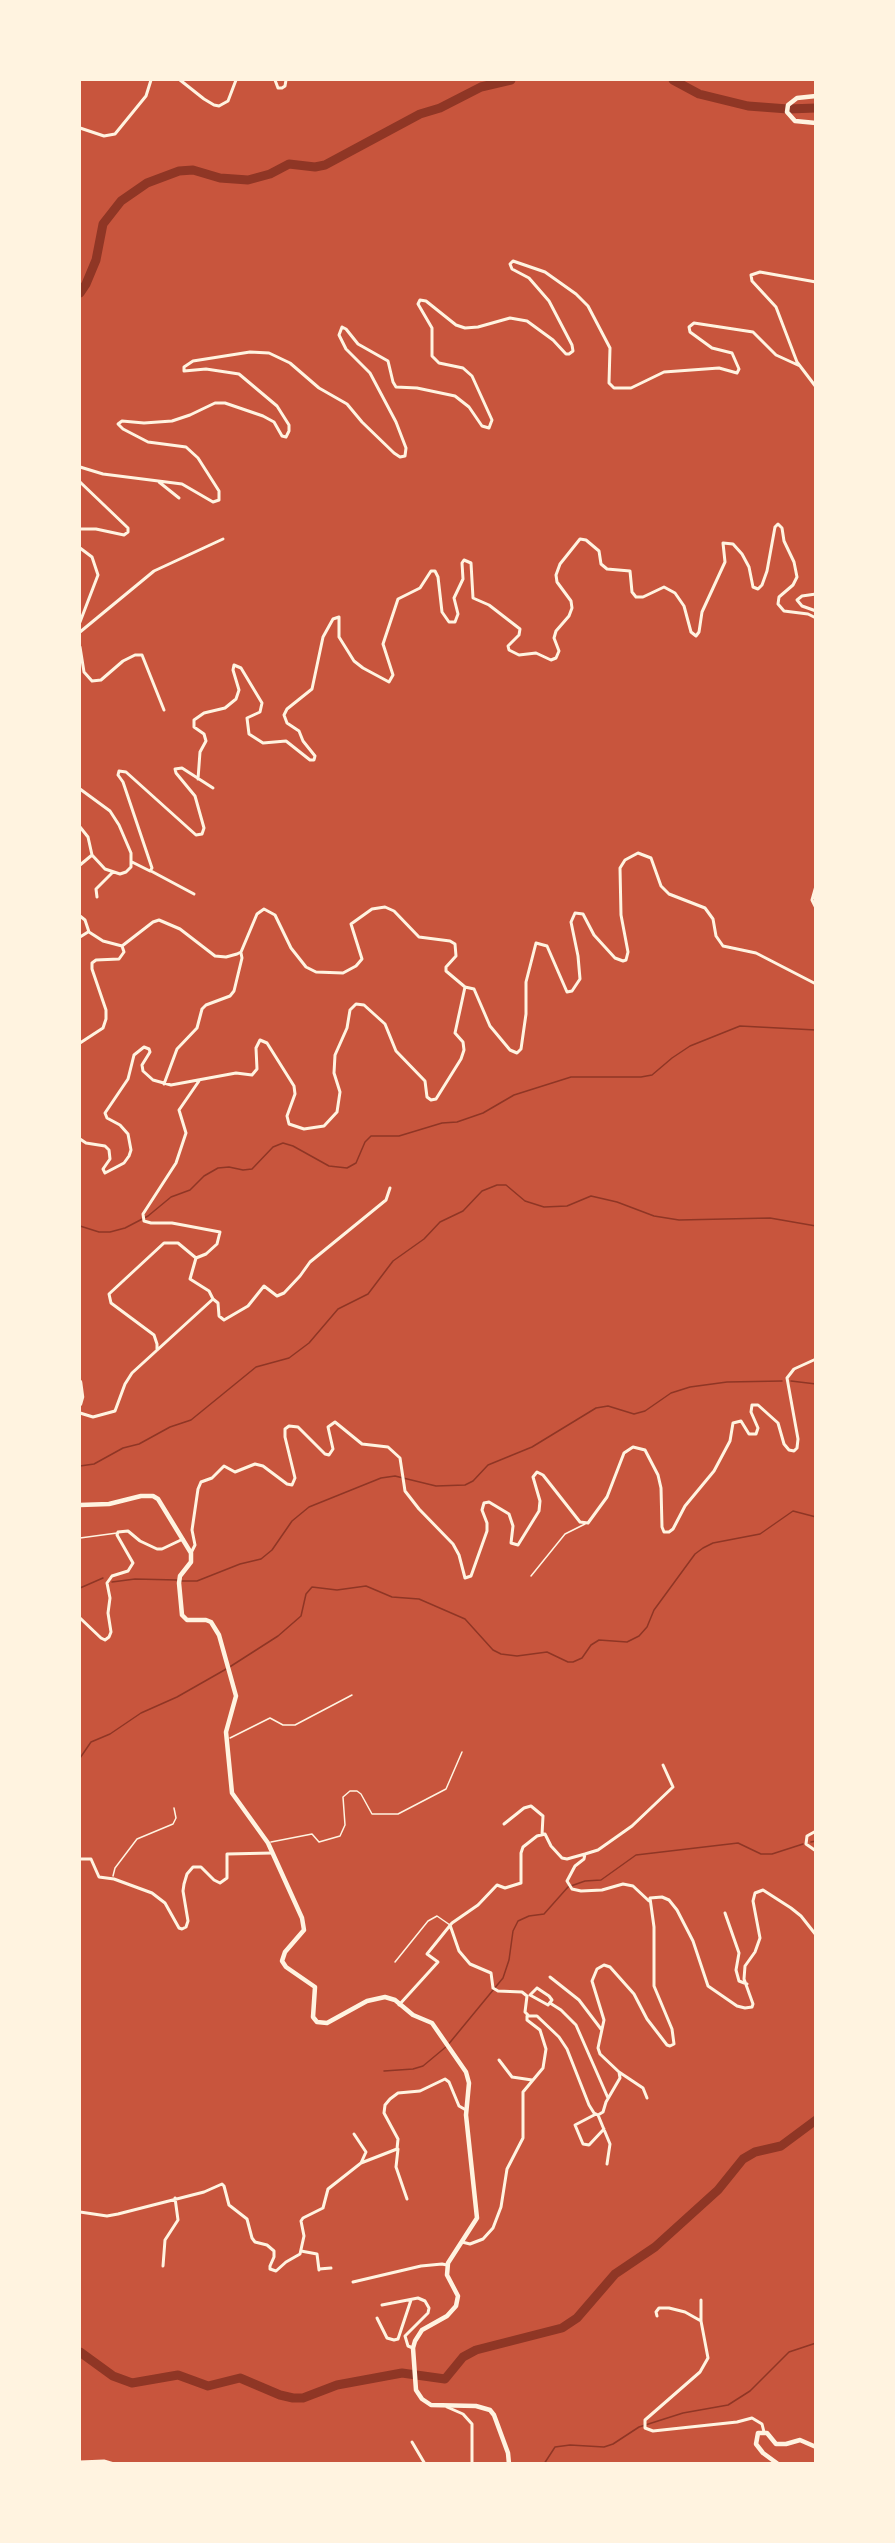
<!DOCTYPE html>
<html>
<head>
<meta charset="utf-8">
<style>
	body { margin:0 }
	#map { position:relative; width:895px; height:2543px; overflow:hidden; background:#c8553d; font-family:"Varela Round",sans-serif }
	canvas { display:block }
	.frame { position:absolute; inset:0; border:81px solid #fff3e0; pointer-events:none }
</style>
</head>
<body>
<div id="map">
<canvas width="895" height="2543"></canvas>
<div class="frame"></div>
</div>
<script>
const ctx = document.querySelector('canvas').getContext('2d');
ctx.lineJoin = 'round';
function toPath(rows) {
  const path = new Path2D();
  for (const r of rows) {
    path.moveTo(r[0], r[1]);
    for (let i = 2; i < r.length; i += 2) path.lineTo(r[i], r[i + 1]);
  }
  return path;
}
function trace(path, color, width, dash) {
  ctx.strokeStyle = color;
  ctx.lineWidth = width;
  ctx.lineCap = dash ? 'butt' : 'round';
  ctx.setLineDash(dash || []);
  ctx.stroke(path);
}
const stream = toPath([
	[80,1226,99,1232,110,1232,125,1228,148,1216,171,1197,190,1190,204,1176,218,1168,229,1167,243,1170,252,1169,273,1147,283,1143,293,1146,329,1166,347,1168,356,1163,365,1142,371,1136,399,1136,442,1123,457,1122,483,1113,514,1095,571,1077,641,1077,652,1075,672,1058,690,1046,740,1026,816,1030],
	[791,1381,816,1384],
	[80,1466,94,1464,123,1448,139,1444,170,1427,191,1420,256,1367,289,1358,309,1343,338,1309,368,1294,393,1261,424,1239,440,1222,463,1211,482,1191,497,1185,506,1185,525,1201,544,1207,567,1206,591,1196,617,1202,654,1216,679,1220,770,1218,816,1226],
	[181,1581,197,1581,240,1564,261,1559,272,1550,292,1521,309,1507,381,1478,395,1476,436,1486,465,1485,473,1481,488,1465,532,1447,596,1408,608,1406,634,1414,645,1411,671,1393,690,1387,727,1382,782,1381],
	[112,1582,135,1579,177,1580],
	[80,1588,103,1578],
	[80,1758,91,1742,110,1734,141,1713,177,1697,228,1668,278,1636,301,1616,306,1594,312,1587,337,1590,366,1586,392,1597,419,1599,465,1619,493,1650,501,1654,517,1656,547,1652,568,1662,573,1662,582,1658,591,1645,599,1640,627,1642,639,1636,647,1627,654,1610,695,1554,703,1548,713,1543,760,1534,793,1511,816,1517],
	[811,1842,816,1841],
	[384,2071,413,2069,423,2066,447,2046,503,1978,509,1960,513,1931,518,1921,529,1916,544,1914,568,1887,585,1881,601,1880,636,1855,738,1843,761,1854,772,1854,803,1844],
	[544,2464,555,2447,570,2445,604,2447,613,2444,639,2427,683,2413,728,2405,750,2391,789,2352,816,2343]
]);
const river = toPath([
	[673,80,699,94,748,106,788,109,816,108],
	[80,293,86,284,96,260,103,224,121,201,147,183,179,171,193,170,220,178,248,180,270,174,289,164,315,167,325,165,420,114,440,108,481,87,511,80],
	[80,2352,113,2376,132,2383,178,2375,208,2386,240,2378,280,2395,293,2398,303,2398,337,2385,402,2373,445,2379,463,2357,476,2350,562,2328,577,2318,615,2274,655,2247,718,2190,743,2159,755,2152,781,2146,816,2120]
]);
const path = toPath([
	[230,1738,270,1718,283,1725,295,1725,352,1695],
	[113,1876,115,1868,137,1839,173,1824,176,1818,174,1808]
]);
const service = toPath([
	[80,1538,117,1533],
	[531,1576,565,1534,585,1524],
	[271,1842,312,1834,319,1842,340,1836,345,1825,343,1797,350,1791,357,1791,361,1794,372,1814,398,1814,446,1789,462,1752],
	[395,1962,428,1921,437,1916,450,1925]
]);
const minor = toPath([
	[180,80,204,99,214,105,219,106,228,101,236,80],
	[275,80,278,88,282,88,285,86,286,80],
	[80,128,104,136,115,134,146,96,151,80],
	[816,282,760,272,751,275,752,281,776,307,797,362,816,387],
	[80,467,103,474,182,484,213,502,219,500,219,491,198,458,186,447,148,442,123,429,118,424,122,421,144,423,172,421,190,415,215,403,225,403,263,416,274,422,282,436,286,437,289,431,289,425,277,406,239,374,206,369,184,371,184,367,193,361,250,352,269,353,290,363,319,388,347,404,362,422,394,453,400,457,405,456,406,448,396,422,370,373,346,349,339,335,342,327,346,329,358,344,388,361,393,382,396,387,417,388,455,396,469,407,482,426,489,428,492,420,472,376,463,368,439,363,432,356,432,328,418,304,420,300,426,301,456,325,465,328,478,327,510,318,527,321,553,340,566,354,569,354,573,351,572,345,549,301,529,278,512,269,510,264,513,261,545,272,576,294,588,306,610,348,609,383,614,388,631,388,664,372,719,368,737,373,739,369,732,353,712,348,690,332,689,327,694,323,753,332,776,355,800,366],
	[80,482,128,528,128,532,124,535,96,529,80,529],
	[159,482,179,498],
	[80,548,92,557,98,575,80,622],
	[816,594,802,596,797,600,802,606,816,611],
	[80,632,154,571,223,539],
	[80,647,84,672,92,681,101,680,123,661,135,655,142,655,164,710],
	[198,779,200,752,206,741,204,734,194,727,194,720,204,713,225,708,236,699,239,690,233,670,234,665,241,668,262,703,260,712,247,718,249,734,263,743,286,741,310,760,314,760,315,756,303,741,299,731,287,723,284,715,287,709,312,689,323,637,333,619,339,617,339,637,354,661,363,668,389,682,393,675,383,644,398,599,420,588,431,571,435,571,438,577,442,612,449,622,455,622,458,614,454,598,463,579,462,563,464,560,471,563,473,598,489,605,520,629,519,635,508,646,509,650,519,655,536,653,551,660,556,658,559,651,554,638,556,631,569,616,572,608,571,601,557,582,556,575,560,564,580,539,586,540,599,551,601,564,607,569,630,571,632,592,636,597,643,597,664,587,675,593,684,606,691,632,696,636,699,632,702,612,725,562,723,543,733,544,742,554,749,567,753,587,758,589,762,585,767,571,775,527,778,524,782,528,784,541,794,562,797,577,793,585,779,597,778,604,784,611,808,614,816,618],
	[80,789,110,811,119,825,131,853,131,867,126,872,120,874,105,869,92,855,88,837,80,827],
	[132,862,150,871,152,868,123,782,118,775,119,771,126,772,196,835,202,834,204,828,195,796,176,773,175,769,182,768,213,788],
	[80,865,92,855],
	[151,871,194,894],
	[816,886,812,900,816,908],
	[97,897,96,889,113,872],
	[80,916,85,920,89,932],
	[80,937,88,932],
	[122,946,153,922,159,920,180,929,215,956,226,957,237,954,241,952,257,914,264,909,275,915,291,948,306,967,316,972,343,973,356,966,362,959,351,924,372,909,385,907,394,911,419,937,450,941,455,944,456,956,446,967,446,971,465,987],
	[80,1043,103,1028,106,1019,106,1010,92,969,92,963,96,960,119,959,124,952,122,946,103,941,89,932],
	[164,1084,177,1049,197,1028,202,1009,206,1005,230,996,234,991,242,958,241,953],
	[80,1139,86,1143,105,1146,109,1150,110,1159,103,1169,105,1173,124,1163,129,1156,131,1150,128,1134,120,1125,107,1118,105,1113,128,1079,134,1055,144,1047,149,1049,150,1052,142,1065,143,1071,153,1080,171,1085,236,1073,252,1075,257,1069,256,1048,260,1040,267,1043,294,1086,295,1094,287,1116,289,1124,304,1129,324,1126,337,1112,340,1092,334,1073,335,1055,347,1028,350,1010,356,1004,364,1005,385,1024,396,1051,425,1081,427,1097,431,1100,436,1099,461,1059,464,1050,463,1042,455,1033,465,987,474,989,490,1026,510,1050,517,1053,521,1049,526,1014,526,982,536,943,547,946,567,992,572,991,580,979,578,956,571,922,575,913,583,914,594,935,615,958,623,961,626,960,628,952,621,915,620,868,625,860,638,853,651,858,661,886,669,894,705,908,713,919,716,936,723,946,756,953,816,984],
	[196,1258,206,1254,217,1244,220,1232,172,1223,151,1223,144,1221,143,1214,176,1163,186,1133,179,1110,199,1081],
	[213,1299,218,1303,219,1316,224,1320,248,1306,264,1286,277,1296,284,1293,300,1276,310,1262,386,1200,390,1188],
	[157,1350,157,1344,154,1335,111,1303,109,1294,164,1243,178,1243,196,1258],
	[80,1413,93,1417,115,1411,125,1384,132,1373,213,1299,209,1291,190,1279,196,1258],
	[191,1553,195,1545,192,1530,198,1489,201,1482,212,1478,224,1466,235,1472,255,1464,263,1466,287,1484,292,1485,295,1478,285,1437,285,1429,289,1426,298,1427,325,1454,329,1455,333,1449,328,1427,335,1422,362,1444,388,1447,400,1458,405,1491,419,1509,453,1544,459,1555,465,1578,471,1576,487,1531,487,1523,482,1510,484,1503,489,1502,509,1514,513,1526,511,1543,518,1545,539,1511,540,1501,533,1477,537,1472,543,1475,580,1522,588,1523,607,1497,624,1453,633,1447,645,1450,658,1475,661,1488,662,1527,664,1532,669,1532,673,1529,685,1506,714,1471,730,1441,733,1423,741,1421,749,1434,756,1434,758,1428,751,1412,752,1405,758,1405,778,1423,784,1444,789,1450,794,1451,797,1448,798,1439,787,1378,794,1369,816,1359],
	[80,1618,101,1638,105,1640,109,1637,111,1632,108,1613,110,1598,107,1583,112,1576,128,1571,133,1563,117,1535,118,1532,128,1531,140,1541,157,1549,162,1549,183,1539],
	[504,1824,524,1808,531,1806,543,1816,542,1835],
	[816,1831,807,1836,806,1844,816,1851],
	[80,1859,91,1859,99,1877,114,1879,152,1893,165,1903,179,1928,182,1929,186,1927,188,1921,183,1891,184,1884,187,1874,193,1867,201,1867,214,1880,220,1883,227,1878,227,1854,272,1853],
	[649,1901,633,1886,623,1884,602,1890,581,1891,572,1889,567,1881,575,1866,584,1859,585,1854,598,1850,632,1826,673,1787,663,1765],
	[725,1913,739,1953,736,1970,739,1981,747,1984],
	[450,1925,459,1951,470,1964,491,1973,493,1988,498,1991,522,1992,527,1996,525,2012,528,2015],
	[550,1977,579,2000,601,2029],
	[537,1988,549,1996,552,2000,548,2005,530,1995,537,1988],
	[550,2003,561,2010,576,2025,608,2098],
	[399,2005,438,1962,427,1954,452,1923,478,1905,497,1885,505,1888,521,1883,521,1853,523,1847,537,1836,545,1834,551,1846,562,1858,567,1859,585,1854],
	[499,2060,512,2077,532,2080],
	[619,2072,643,2088,647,2098],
	[596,2114,575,2125,583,2144,589,2145,604,2129],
	[598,2115,610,2144,607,2164],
	[354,2134,366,2152,361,2163],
	[398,2149,396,2167,407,2199],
	[80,2212,107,2216,118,2214,204,2192,222,2184,224,2186,229,2205,247,2219,252,2238,255,2242,267,2245,274,2251,274,2257,270,2266,270,2269,276,2271,286,2262,300,2254,304,2236,301,2221,303,2218,323,2208,328,2189,361,2163,397,2149,398,2139,384,2113,385,2105,390,2099,398,2093,420,2091,445,2079,449,2082,459,2106,466,2110],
	[462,2242,470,2244,483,2239,493,2228,501,2207,507,2169,523,2138,523,2092,543,2068,546,2049,540,2030,527,2020,527,2016,537,2016,559,2037,567,2049,589,2105,594,2113,598,2115,603,2112,606,2102,620,2078,619,2072,600,2054,598,2048,604,2020,592,1981,597,1969,604,1965,610,1967,634,1994,647,2019,667,2045,670,2046,674,2044,672,2029,654,1986,654,1927,650,1898,662,1897,669,1900,677,1910,693,1941,708,1986,737,2006,745,2008,752,2007,753,2004,744,1979,745,1966,755,1952,760,1938,753,1901,755,1893,763,1890,791,1908,801,1916,816,1935],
	[301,2251,317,2254,319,2270],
	[163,2266,165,2240,178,2220,175,2198],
	[319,2269,331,2268],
	[353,2282,421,2266,442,2264,447,2265],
	[382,2305,418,2298,425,2301,429,2308,428,2313,405,2336,408,2346,413,2348],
	[657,2316,656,2312,659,2308,669,2308,685,2312,701,2321,708,2358,700,2372,645,2420,645,2428,653,2431,737,2422,752,2418,762,2424,764,2432],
	[377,2318,387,2338,394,2340,398,2339,411,2300],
	[701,2321,701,2300],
	[447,2407,463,2414,472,2424,472,2464],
	[412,2442,425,2464],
	[80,2462,104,2461,114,2464]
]);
const secondary = toPath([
	[816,96,797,98,788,105,787,112,795,121,816,123],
	[80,1382,82,1397,80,1404],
	[80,1505,109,1504,141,1496,153,1496,158,1499,191,1553,191,1562,180,1576,179,1583,182,1615,187,1620,206,1620,211,1622,219,1635,236,1696,226,1732,232,1793,268,1843,302,1918,304,1930,285,1952,282,1961,286,1967,315,1987,313,2017,317,2022,327,2023,367,2001,385,1997,395,2000,413,2015,432,2023,466,2072,469,2083,466,2115,477,2218,448,2263,447,2275,458,2296,456,2306,447,2316,422,2330,415,2341,413,2348,416,2390,422,2399,431,2405,476,2406,490,2410,494,2415,508,2453,509,2464],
	[778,2464,763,2453,756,2444,758,2433,767,2433,776,2444,786,2444,800,2440,816,2447]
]);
trace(stream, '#8f3625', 1.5);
trace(river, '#8f3625', 9);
trace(path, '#fff3e0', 1.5);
trace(service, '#fff3e0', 1.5);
trace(minor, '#fff3e0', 3);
trace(secondary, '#fff3e0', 4.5);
</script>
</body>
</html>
